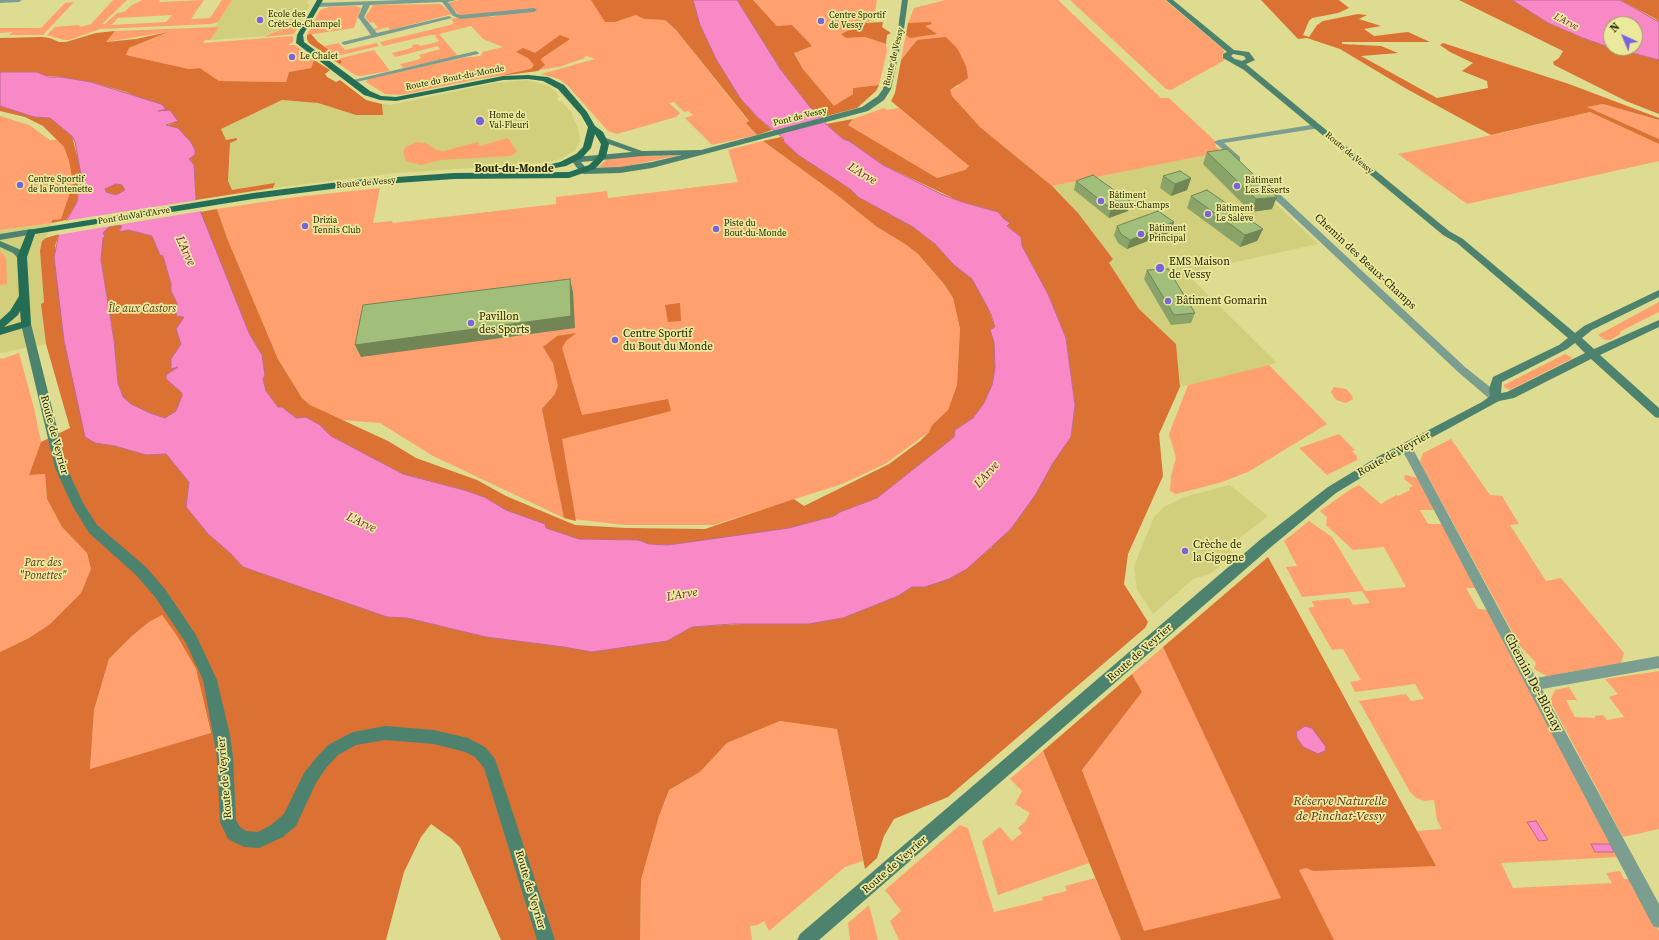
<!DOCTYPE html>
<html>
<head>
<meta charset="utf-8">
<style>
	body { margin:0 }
	#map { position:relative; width:1659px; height:940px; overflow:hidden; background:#dddc90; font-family:"Source Serif 4",serif }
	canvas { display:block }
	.north { position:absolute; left:1603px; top:16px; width:40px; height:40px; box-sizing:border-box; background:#eae99c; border:1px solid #9c9b60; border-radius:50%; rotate:316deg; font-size:11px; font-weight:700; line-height:16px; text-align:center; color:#272606 }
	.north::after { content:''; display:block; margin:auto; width:14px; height:18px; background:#7963de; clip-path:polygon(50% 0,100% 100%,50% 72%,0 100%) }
</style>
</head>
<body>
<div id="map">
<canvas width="1659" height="940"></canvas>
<div class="north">N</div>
</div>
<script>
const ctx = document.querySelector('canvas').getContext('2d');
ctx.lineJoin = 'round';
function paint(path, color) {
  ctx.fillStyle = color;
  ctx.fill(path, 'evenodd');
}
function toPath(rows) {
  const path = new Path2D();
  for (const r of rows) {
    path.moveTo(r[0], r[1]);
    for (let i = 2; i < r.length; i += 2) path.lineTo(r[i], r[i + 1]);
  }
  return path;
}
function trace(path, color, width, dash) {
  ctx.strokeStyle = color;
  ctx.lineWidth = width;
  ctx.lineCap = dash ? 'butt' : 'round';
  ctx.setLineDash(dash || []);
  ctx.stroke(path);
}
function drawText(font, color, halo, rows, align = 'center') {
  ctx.font = font + ' "Source Serif 4",serif';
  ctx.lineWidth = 3.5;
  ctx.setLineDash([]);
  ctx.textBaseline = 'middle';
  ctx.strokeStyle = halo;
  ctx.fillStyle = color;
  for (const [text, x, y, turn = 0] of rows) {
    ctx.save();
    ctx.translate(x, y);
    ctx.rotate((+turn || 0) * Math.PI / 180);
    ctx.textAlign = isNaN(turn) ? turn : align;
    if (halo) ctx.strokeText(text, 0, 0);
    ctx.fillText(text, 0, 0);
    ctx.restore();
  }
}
const built = toPath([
	[232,0,309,0,307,3,310,5,294,34,210,40,219,27,215,27],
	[527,80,549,86,557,93,559,97,557,98,558,101,561,101,571,112,578,128,580,141,575,150,561,159,543,163,396,173,273,188,275,183,232,191,228,182,230,143,237,139,226,141,221,129,282,100,318,103,333,108,383,115,382,104,390,105,495,83],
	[1221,152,1318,244,1186,273,1277,363,1180,387,1176,344,1139,309,1109,263,1113,259,1078,213,1052,186],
	[52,223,46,238,42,241,40,251,44,302,41,304,46,344,0,353,0,230],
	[1230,485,1268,516,1228,547,1234,555,1210,574,1193,579,1153,614,1137,589,1134,566,1154,517,1164,507,1184,497]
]);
const green = toPath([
	[113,0,127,0,102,24,105,24,117,13,124,12,132,5,142,0,160,0,159,2,204,0,191,19,210,18,222,0,232,0,218,22,211,24,100,29,69,40,64,40,47,35,55,27,78,25,81,27,91,24],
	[172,15,166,22,111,25,118,18],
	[460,0,591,0,615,22,636,15,644,19,665,20,676,30,749,122,747,124,757,135,712,145,685,118,693,115,688,111,684,112,674,102,669,103,680,113,676,117,617,134,608,131,568,86,559,79,541,74,595,59,587,56,584,57,585,58,559,67,478,79,400,95,385,94,366,82,369,78,467,57,473,57,480,56,483,53,482,52,503,47,483,39,471,26,439,34,458,56,403,68,400,64,417,60,421,58,419,55,440,49,438,46,395,57,392,53,408,49,413,47,412,45,418,44,420,46,434,43,439,41,435,36,437,35,431,35,383,46,380,42,450,25,454,23,451,19,456,18,488,16,492,17,498,15,459,15,449,4,450,2],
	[753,0,877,0,874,19,842,34,846,38,865,37,886,44,887,51,879,85,853,88,853,94,834,107,803,69,794,52,812,46,777,26],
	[945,0,1058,0,1161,98,1169,98,1216,142,1215,145,1221,152,1052,186,981,128,952,96,950,90,959,86,917,40,901,60,908,23,914,8],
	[1070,0,1165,0,1223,49,1224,51,1222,56,1225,60,1171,90,1166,89],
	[74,2,43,35,9,35,12,32,0,33,0,28,41,28,65,3],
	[441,4,452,14,390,30,388,27,374,31,373,29,378,28,373,22,370,23,365,17,373,5],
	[356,6,361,8,354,28,307,35,320,10,329,7],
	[298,26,294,34,264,37,287,27],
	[219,27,210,40,205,40,203,43,293,36,293,42,288,45,295,45,314,60,311,68,289,72,286,82,219,81,200,68,189,69,126,55,129,48,167,32,105,42,115,31],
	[339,43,345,50,377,43,379,46,337,56,324,46],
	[374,50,390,71,360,76,355,75,333,60],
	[1603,104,1659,120,1659,139,1586,107],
	[884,108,887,110,899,108,969,166,965,170,937,178,848,125,853,119],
	[1590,112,1659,144,1659,161,1467,204,1398,154,1497,134],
	[0,116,29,125,50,140,57,140,64,147,69,161,73,183,61,219,53,220,52,223,0,230],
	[508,138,517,152,510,156,440,160,421,165,406,161,403,151,406,147,417,142,425,143,437,150,443,151,478,142,480,146],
	[763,141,837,195,877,227,905,244,918,254,944,284,953,298,960,329,957,385,948,410,932,425,929,432,885,464,842,484,714,525,624,525,564,518,433,456,380,423,341,420,310,405,302,398,278,359,227,238,217,209,296,197,380,188,373,223,392,221,393,223,556,204,556,197,581,194,607,191,608,198,738,182,728,150],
	[632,155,650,156,681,155,617,168,598,167,608,158],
	[0,251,6,258,7,284,0,285],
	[1659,302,1659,312,1621,331,1619,335,1610,340,1605,340,1598,335],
	[19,353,34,408,41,442,29,475,45,474,47,499,62,527,87,553,91,569,81,593,50,624,29,638,0,652,0,358,2,359],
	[1565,354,1573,358,1510,390,1504,387,1504,385],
	[1269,365,1327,424,1248,472,1219,483,1176,494,1170,491,1171,476,1176,458,1169,434,1188,385],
	[1334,387,1346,389,1351,394,1353,399,1346,403,1336,400,1331,392],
	[1339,434,1355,450,1352,451,1357,456,1357,460,1327,475,1299,448],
	[1451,439,1490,495,1502,496,1519,524,1510,525,1546,581,1561,578,1624,653,1621,663,1547,676,1534,669,1536,663,1521,647,1515,637,1420,462,1423,453],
	[1405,475,1418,478,1435,510,1420,510,1428,524,1443,524,1477,588,1466,588,1478,609,1488,610,1620,857,1501,863,1513,888,1612,883,1606,873,1620,871,1624,879,1630,879,1659,931,1659,940,1334,940,1298,870,1306,867,1268,557,1417,831,1442,829,1437,820,1434,800,1425,801,1416,798,1410,792,1359,701,1406,694,1411,701,1424,699,1415,684,1355,692,1350,682,1361,680,1343,649,1332,650,1308,608,1314,607,1312,601,1349,598,1353,605,1370,603,1362,591,1302,597,1286,567,1297,566,1284,541,1309,521,1332,537,1365,591,1406,587,1384,547,1353,550,1326,525,1327,517,1320,511,1351,489,1359,485,1381,504,1396,495,1398,496,1410,490,1409,488,1413,486,1404,479],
	[162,615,177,636,196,669,211,734,90,769,94,710,109,659,132,636,149,622],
	[1163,647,1282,898,1144,932,1082,770,1142,692,1132,674],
	[1659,671,1659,829,1623,837,1550,701,1555,690,1569,687,1577,700,1566,700,1575,717,1595,718,1595,716,1603,715,1607,720,1624,717,1609,697,1618,694,1605,679],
	[780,721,837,729,863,861,845,867,769,931,764,921,758,925,750,926,752,940,640,940,641,880,659,816,669,790,700,772,727,743],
	[1043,751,1089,863,998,895,982,841,1000,827,1012,841,1022,833,1018,828,1025,822,1030,813,1015,804,1022,791,1010,779],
	[960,825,968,828,994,912,1043,900,1042,897,1067,891,1065,886,1095,878,1121,940,899,940,890,921,901,911,885,890],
	[869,905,878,940,850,940,848,923]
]);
const forest = toPath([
	[591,0,693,0,700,25,716,59,740,98,757,117,772,130,757,135,746,123,749,121,676,30,665,20,644,19,636,15,615,22,605,22],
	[737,0,753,0,777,26,792,25,812,46,794,53,803,69,834,106,853,94,853,88,879,85,876,91,857,108,823,117,810,107,781,70],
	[1261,0,1339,0,1349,8,1338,13,1312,18,1309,21,1303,35,1309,37,1317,25,1323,21,1358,14,1367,15,1359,19,1381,26,1364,29,1374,36,1408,32,1430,42,1342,42,1342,44,1381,46,1398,53,1361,56,1437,98,1488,88,1487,81,1462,71,1473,63,1450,52,1440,45,1443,43,1569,84,1659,118,1659,120,1603,104,1587,107,1659,139,1659,144,1590,112,1491,135,1405,88,1340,49,1307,38,1298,39],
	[1459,0,1512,0,1548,23,1583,38,1611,48,1659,60,1659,114,1626,101,1554,65,1553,62,1559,58,1563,51],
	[1620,0,1659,0,1659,22,1656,19],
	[883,22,882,27,891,33,887,35,886,44,865,37,846,38,841,34,865,23],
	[930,22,932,24,925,26,937,34,910,38,906,35,908,23],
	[115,31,106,42,136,39,168,32,129,48,126,55,189,69,200,68,219,81,286,82,289,72,311,68,314,60,330,70,325,74,327,77,336,82,340,80,366,100,382,104,383,115,356,115,318,103,282,100,221,129,226,140,237,138,237,140,230,143,228,181,232,190,275,183,273,188,196,200,194,165,166,126,178,121,164,112,163,110,165,109,126,92,91,82,61,77,0,72,0,38,42,37,50,38,59,42,66,42,96,33],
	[311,34,318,42,336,55,342,62,340,64,309,43,307,39,307,35],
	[560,35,570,39,542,58,541,60,545,65,538,71,499,76,531,69,534,65,528,58,516,52,523,48,535,53],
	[946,37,957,48,966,66,968,78,950,90,952,96,980,127,1052,186,1078,213,1113,259,1109,263,1139,309,1176,344,1180,387,1159,434,1163,476,1128,554,1124,584,1148,622,1145,628,948,797,894,819,884,836,877,858,865,869,837,729,780,721,727,743,700,772,669,790,659,816,641,880,640,940,501,940,460,847,452,839,431,824,421,837,404,872,386,940,0,940,0,652,29,638,50,624,81,593,91,569,87,553,62,527,47,499,45,474,29,475,41,442,70,428,46,344,41,304,44,302,40,251,42,241,46,238,59,234,55,246,95,443,115,446,146,455,166,453,189,482,186,507,243,567,387,617,407,618,486,637,564,647,592,652,667,641,692,627,843,618,898,596,912,586,925,587,991,548,1071,437,1075,405,1066,338,1048,294,1022,246,1021,237,1007,226,998,212,959,201,883,165,849,141,843,139,826,124,853,119,848,125,937,178,965,170,969,166,891,101,895,93,901,60,917,40],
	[162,615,177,636,196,669,211,733,90,769,94,710,109,659,132,636,149,622],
	[0,106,34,117,50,118,72,136,83,179,78,182,77,202,66,220,52,223,52,220,61,219,73,183,69,161,64,147,43,126,25,117,0,111],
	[781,137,791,148,850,189,858,197,913,227,935,244,953,264,972,279,986,302,995,327,990,330,994,342,995,368,992,385,984,403,973,418,955,430,955,437,877,498,840,512,834,516,789,528,716,539,668,545,649,544,638,540,579,539,546,528,545,524,506,510,484,497,464,490,403,474,331,436,320,425,296,418,282,407,278,407,266,391,263,379,262,355,249,333,200,212,217,209,227,238,278,359,302,398,310,405,388,441,416,458,477,480,506,496,575,525,626,528,705,529,794,499,804,506,889,464,920,441,929,432,932,425,948,410,957,385,960,329,953,298,944,284,918,254,905,244,877,227,837,195,763,141],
	[116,184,122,185,126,190,116,195,106,192,105,189],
	[117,225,122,226,119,231,128,230,152,236,160,255,163,256,171,284,171,291,177,303,176,316,184,317,177,333,181,344,171,359,171,368,178,367,166,375,182,393,182,396,176,411,165,418,150,413,131,404,123,397,118,383,114,340,101,260,102,233,109,227],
	[680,303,681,321,668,322,665,305],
	[576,333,566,341,562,348,582,415,668,399,671,411,562,439,576,521,564,518,542,409,555,394,558,386,553,363,543,347,557,336],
	[1268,557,1436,866,1314,871,1306,868,1299,870,1334,940,1121,940,1043,751,1132,674,1142,692,1082,770,1144,931,1281,898,1163,647]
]);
const water = toPath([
	[693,0,737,0,781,70,810,107,823,117,826,124,843,139,849,141,883,165,941,194,959,201,998,212,1004,219,1010,223,1007,226,1021,237,1022,246,1048,294,1066,338,1075,405,1071,437,1053,463,1036,494,1011,529,967,569,949,579,925,587,912,587,898,596,843,618,809,624,732,624,692,627,667,641,592,652,564,647,486,637,407,618,387,617,243,567,230,553,208,534,186,507,189,482,166,454,146,455,115,446,95,443,85,437,64,341,54,257,59,234,77,202,79,186,86,180,83,179,81,175,75,142,72,136,50,118,34,117,0,106,0,72,37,72,49,77,61,77,91,82,161,104,166,109,158,111,170,110,178,121,166,125,178,128,191,142,195,150,195,155,189,159,194,165,196,200,249,333,262,355,265,375,263,379,266,391,278,407,282,407,296,418,306,417,320,425,331,436,403,474,464,490,484,497,506,510,545,524,546,528,579,539,638,540,649,544,668,545,789,528,834,516,840,512,877,498,954,437,955,430,973,418,984,403,992,385,995,368,994,342,990,330,995,327,991,314,972,279,953,264,935,244,913,227,858,197,850,189,798,155,784,142,783,138,757,117,740,98,716,59,700,25,693,0],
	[116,184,122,185,125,190,116,195,106,192,105,189,116,184],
	[117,225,122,226,119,232,128,230,152,236,160,255,163,256,171,284,171,291,177,303,176,316,184,317,176,329,181,344,171,359,171,369,178,367,166,375,166,379,182,393,182,396,176,411,165,418,150,413,131,404,123,397,118,383,114,340,101,260,103,238,105,236,103,233,109,227,117,225],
	[1512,0,1620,0,1659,22,1659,60,1613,48,1635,48,1635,24,1611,24,1611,48,1583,38,1548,23,1512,0],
	[1305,726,1312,728,1326,747,1325,751,1318,754,1303,747,1297,738,1296,732,1305,726],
	[1536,821,1548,840,1539,841,1527,822,1536,821],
	[1591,844,1610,844,1614,852,1595,852,1591,844]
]);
const pier = toPath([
	[198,200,202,211,57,235,64,221]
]);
const street = toPath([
	[0,0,22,0,19,2,0,3,0,0],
	[404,0,456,0,448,2,457,14,461,15,534,8,537,10,534,12,461,19,453,16,442,2,370,5,364,17,377,33,449,16,452,18,344,45,342,44,342,42,371,35,358,17,363,5,317,7,314,5,317,3,404,0],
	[476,51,479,53,478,54,352,83,349,81,476,51],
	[1317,124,1321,126,1320,128,1224,143,1240,157,1240,161,1237,161,1214,142,1218,140,1317,124],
	[1263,184,1269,184,1465,367,1500,395,1501,398,1500,401,1492,401,1457,371,1263,188,1263,184],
	[1404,444,1414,451,1536,678,1659,656,1659,668,1542,689,1659,904,1659,928,1653,926,1406,457,1399,448,1404,444]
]);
const secondary = toPath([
	[902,0,908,0,904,29,891,89,884,100,868,111,652,168,620,173,584,174,581,173,571,160,575,157,632,152,600,141,599,139,603,137,642,151,701,150,862,107,878,96,883,89,898,29,902,0],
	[682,155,652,162,620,167,586,168,581,162,643,156,682,155],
	[1166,0,1173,0,1234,50,1249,52,1255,60,1246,64,1449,231,1463,239,1575,333,1584,326,1659,290,1659,297,1592,330,1582,338,1594,349,1659,320,1659,327,1600,355,1659,408,1659,418,1655,417,1591,359,1514,398,1499,401,1387,462,1336,493,1271,547,819,940,797,940,800,934,1261,539,1328,487,1379,456,1482,402,1490,396,1489,389,1493,377,1559,345,1568,338,1457,243,1443,235,1244,70,1223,58,1223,54,1227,52,1166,0],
	[1233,54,1244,56,1246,59,1242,61,1235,59,1231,56,1233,54],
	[1575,343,1585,353,1507,392,1501,393,1502,382,1567,349,1575,343],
	[31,229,36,232,34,234,0,240,0,234,31,229],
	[0,241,19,249,27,257,25,259,19,259,13,253,0,247,0,241],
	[26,321,31,324,67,468,83,503,97,525,146,567,165,589,196,635,217,680,230,735,233,757,236,820,240,827,246,831,258,832,271,825,284,814,304,773,316,758,328,745,353,732,385,726,434,730,468,738,485,747,495,759,555,940,537,940,484,768,475,757,465,752,434,744,385,740,356,745,338,755,326,768,316,783,296,826,283,837,259,848,244,847,228,839,220,822,217,757,203,680,186,643,155,597,136,575,89,533,72,505,55,468,21,324,26,321]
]);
const primary = toPath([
	[317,0,323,0,303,35,304,42,370,91,381,96,396,97,503,76,528,75,548,77,564,85,587,112,595,126,603,132,609,144,606,157,595,169,569,178,454,179,355,186,253,199,35,234,27,257,31,324,30,326,0,335,0,328,3,327,0,328,0,320,10,311,19,296,17,257,28,230,253,193,355,180,454,173,569,172,589,165,598,156,601,144,595,134,591,148,582,158,566,166,534,172,534,168,560,162,576,154,583,147,588,127,581,115,558,89,543,81,528,79,503,80,396,101,380,100,364,95,296,43,297,35,317,0],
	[20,311,21,322,4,327,18,315,20,311]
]);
const wall = toPath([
	[1207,152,1272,209,1251,212,1203,164],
	[1163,176,1191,178,1187,190,1171,196,1160,188],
	[1076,181,1131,202,1128,211,1109,218,1074,190],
	[1191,196,1263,229,1257,241,1240,247,1187,208],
	[1174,222,1171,232,1127,249,1118,243,1114,235,1117,226],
	[1147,270,1195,313,1191,323,1171,325,1144,279]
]);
const shadedWall = toPath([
	[1191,178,1187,190,1171,196,1175,184],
	[1277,197,1272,209,1251,212,1256,199],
	[1131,202,1128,211,1109,218,1111,209],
	[1174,222,1171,232,1127,249,1130,240],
	[1263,229,1257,241,1240,247,1245,235],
	[570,279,573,292,575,328,361,357,355,345]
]);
const building = toPath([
	[1227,149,1277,197,1256,199,1207,152,1227,149],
	[1180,171,1191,178,1175,184,1163,176,1180,171],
	[1093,175,1131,202,1111,209,1076,181,1093,175],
	[1207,190,1263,229,1245,235,1191,196,1207,190],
	[1158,211,1174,222,1130,240,1121,234,1117,226,1158,211],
	[1168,269,1195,313,1174,315,1147,270,1168,269],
	[570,279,571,316,355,345,363,305,570,279]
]);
const markers = [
	[260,20,4,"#7963de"],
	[821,21,4,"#7963de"],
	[292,57,4,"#7963de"],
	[480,121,5,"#7963de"],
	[20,185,4,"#7963de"],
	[1237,186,4,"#7963de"],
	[1101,201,4,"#7963de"],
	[1208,214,4,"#7963de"],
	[305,226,4,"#7963de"],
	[716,229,4,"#7963de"],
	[1141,234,4,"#7963de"],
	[1160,268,5,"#7963de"],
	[1168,301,4,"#7963de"],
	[471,323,4,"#7963de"],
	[615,340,4,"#7963de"],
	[1185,551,4,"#7963de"]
];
const farPoinames = [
	["Ecole des",268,15],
	["Crêts-de-Champel",268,25],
	["Centre Sportif",829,16],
	["de Vessy",829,26],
	["Le Chalet",300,57],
	["Home de",489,116],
	["Val-Fleuri",489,126],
	["Centre Sportif",28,180],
	["de la Fontenette",28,190],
	["Bâtiment",1245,181],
	["Les Esserts",1245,191],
	["Bâtiment",1109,196],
	["Beaux-Champs",1109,206],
	["Bâtiment",1216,209],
	["Le Salève",1216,219],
	["Drizia",313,221],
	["Tennis Club",313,231],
	["Piste du",724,224],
	["Bout-du-Monde",724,234],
	["Bâtiment",1149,229],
	["Principal",1149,239]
];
const farStreetnames = [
	["Route de Vessy",894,57,-76],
	["Route du Bout-du-Monde",455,78,-11],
	["Pont de Vessy",800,117,-14],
	["Route de Vessy",1349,153,40],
	["Route de Vessy",366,183,-5],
	["Pont du Val-d'Arve",134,216,-9]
];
const farWaternames = [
	["L'Arve",1566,22,27]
];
const farQuarternames = [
	["Bout-du-Monde",514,169]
];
const poiNames = [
	["EMS Maison",1169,262],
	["de Vessy",1169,275],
	["Bâtiment Gomarin",1176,301],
	["Pavillon",479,317],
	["des Sports",479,330],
	["Centre Sportif",623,334],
	["du Bout du Monde",623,347],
	["Crèche de",1193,545],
	["la Cigogne",1193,558]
];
const streetNames = [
	["Chemin des Beaux-Champs",1365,262,43],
	["Route de Veyrier",54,435,75],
	["Route de Veyrier",1394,454,-29],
	["Route de Veyrier",1140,653,-41],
	["Route de Veyrier",225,778,-95],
	["Route de Veyrier",895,865,-41],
	["Route de Veyrier",530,890,73]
];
const parkNames = [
	["Île aux Castors",142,309],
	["Parc des",43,563],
	["\"Ponettes\"",43,576]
];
const waterNames = [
	["L'Arve",862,174,31],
	["L'Arve",185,251,65],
	["L'Arve",987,475,-48],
	["L'Arve",361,523,25],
	["L'Arve",682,595,-10]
];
const nearStreetnames = [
	["Chemin De-Blonay",1533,683,62]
];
const nearParknames = [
	["Réserve Naturelle",1340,802],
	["de Pinchat-Vessy",1340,817]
];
paint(built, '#d1cf7b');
paint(green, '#ffa06e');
paint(forest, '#dc7134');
paint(water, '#f989c6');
trace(water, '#ba6b8c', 1);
paint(pier, '#dddc90');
paint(street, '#7c9e90');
paint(secondary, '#4d836e');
paint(primary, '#256e56');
paint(wall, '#8aa369');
paint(shadedWall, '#718555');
paint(building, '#a1be7a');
trace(building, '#718555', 1);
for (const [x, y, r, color] of markers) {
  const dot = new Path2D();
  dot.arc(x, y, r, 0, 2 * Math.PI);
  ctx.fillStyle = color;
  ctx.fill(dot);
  trace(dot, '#eae99c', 1.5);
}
drawText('9px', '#272606', '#eae99c', farPoinames, 'left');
drawText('9px', '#272606', '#eae99c', farStreetnames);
drawText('italic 10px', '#791655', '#eae99c', farWaternames);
drawText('bold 11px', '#272606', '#eae99c', farQuarternames);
drawText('11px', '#272606', '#eae99c', poiNames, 'left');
drawText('11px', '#272606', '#eae99c', streetNames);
drawText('italic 11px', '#5f331c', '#eae99c', parkNames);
drawText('italic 12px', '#791655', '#eae99c', waterNames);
drawText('13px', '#272606', '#eae99c', nearStreetnames);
drawText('italic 13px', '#5f331c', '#eae99c', nearParknames);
</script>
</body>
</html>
